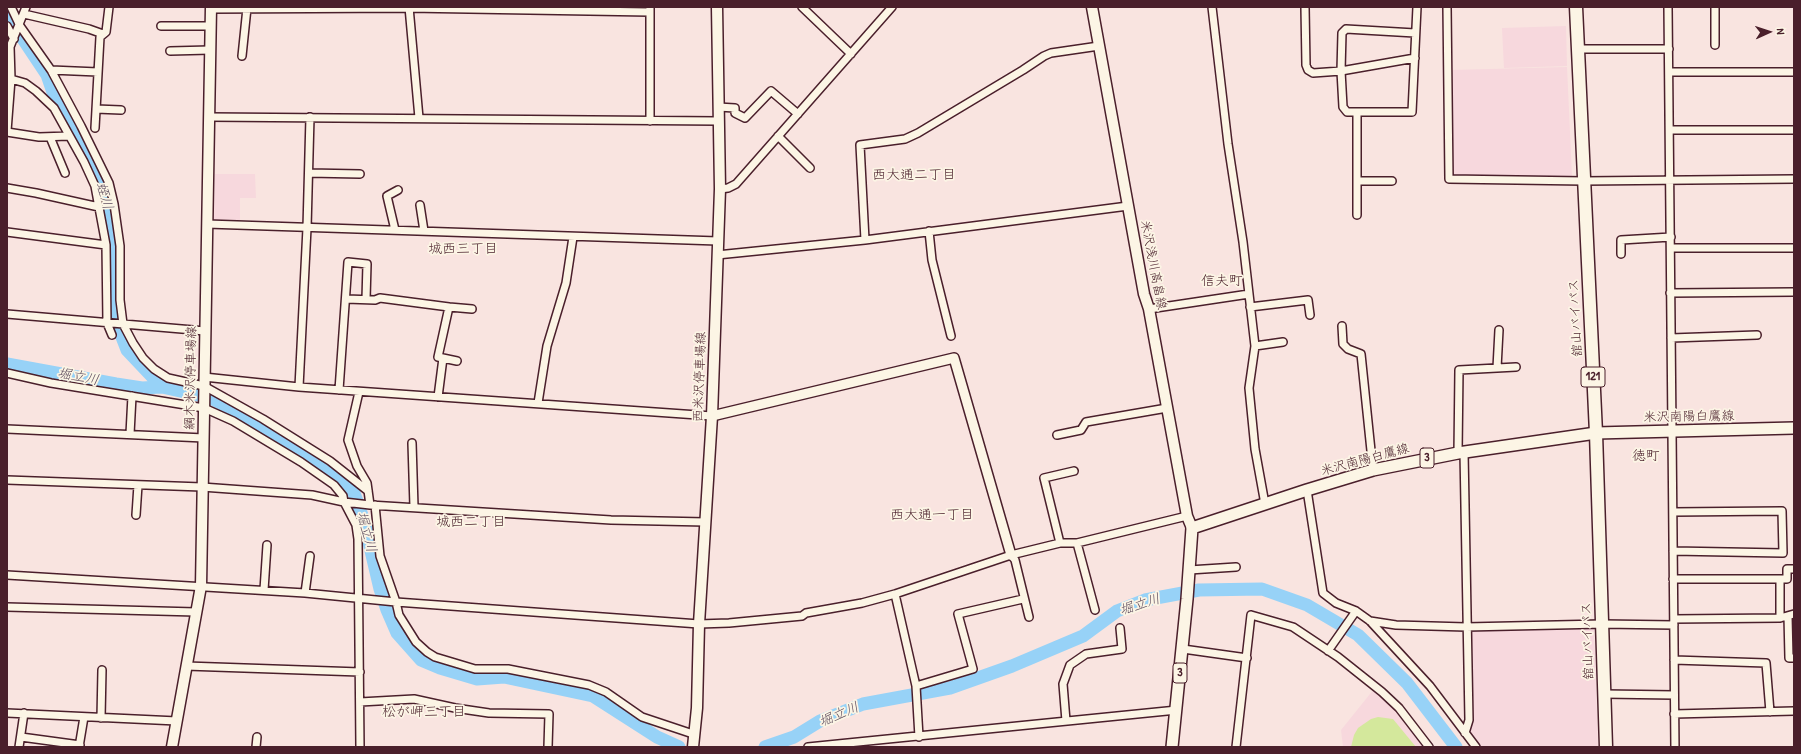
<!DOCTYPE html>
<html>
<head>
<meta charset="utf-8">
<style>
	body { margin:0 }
	#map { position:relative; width:1801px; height:754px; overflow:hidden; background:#f9e4e0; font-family:"Patrick Hand",sans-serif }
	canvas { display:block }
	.frame { position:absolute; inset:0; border:8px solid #4a1f2b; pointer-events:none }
	.north { position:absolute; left:1749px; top:12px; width:40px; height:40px; -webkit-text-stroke:3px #fcf5e5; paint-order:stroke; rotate:87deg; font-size:11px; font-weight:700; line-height:16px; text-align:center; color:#4a1f2b }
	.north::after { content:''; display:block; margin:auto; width:14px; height:18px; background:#4a1f2b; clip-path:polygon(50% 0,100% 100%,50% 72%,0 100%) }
</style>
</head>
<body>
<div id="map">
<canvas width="1801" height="754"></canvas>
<div class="frame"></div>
<div class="north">N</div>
</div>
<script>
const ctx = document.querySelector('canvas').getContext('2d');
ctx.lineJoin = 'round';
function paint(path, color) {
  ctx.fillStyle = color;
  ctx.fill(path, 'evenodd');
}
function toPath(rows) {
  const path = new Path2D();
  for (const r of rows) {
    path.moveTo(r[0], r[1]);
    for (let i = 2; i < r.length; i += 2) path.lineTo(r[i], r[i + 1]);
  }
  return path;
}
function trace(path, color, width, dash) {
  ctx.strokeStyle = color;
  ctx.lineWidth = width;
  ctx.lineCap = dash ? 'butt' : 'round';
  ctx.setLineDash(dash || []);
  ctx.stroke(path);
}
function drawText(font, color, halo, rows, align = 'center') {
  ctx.font = font + ' "Patrick Hand","Klee One",sans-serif';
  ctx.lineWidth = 3.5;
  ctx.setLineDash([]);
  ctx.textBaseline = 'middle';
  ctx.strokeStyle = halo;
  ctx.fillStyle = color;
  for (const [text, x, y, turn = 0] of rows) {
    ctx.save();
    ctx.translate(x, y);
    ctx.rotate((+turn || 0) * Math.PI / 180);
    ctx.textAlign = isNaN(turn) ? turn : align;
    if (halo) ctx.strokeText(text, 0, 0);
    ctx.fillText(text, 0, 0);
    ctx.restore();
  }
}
const built = toPath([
	[1566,26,1567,66,1504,68,1502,28],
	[1567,67,1572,176,1450,178,1450,70],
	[215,174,255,174,256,198,240,198,240,222,214,221],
	[1594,626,1598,747,1481,747,1471,734,1470,629],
	[1374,689,1397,709,1426,747,1343,747,1341,730]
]);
const green = toPath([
	[1378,717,1393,719,1416,747,1351,747,1354,735,1358,728,1371,719]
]);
const river = toPath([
	[7,15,47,75,57,104,73,123,95,168,106,197,112,232,115,266,115,319,127,350,162,387],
	[7,364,116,384,142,388,162,387,198,395,213,399,265,428,321,464,341,480,354,493,364,521,380,589,387,610,397,633,421,660,440,668,477,679,504,677,593,696,657,737,679,747],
	[765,747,794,737,820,721,863,704,950,688,1012,666,1083,636,1117,611,1145,600,1199,590,1262,589,1307,605,1358,635,1407,683,1456,747]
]);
const minor = toPath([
	[11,7,20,26,51,70,81,126,109,183,114,204,120,246,120,300,123,324,133,343,143,358,154,369,168,378,204,386,263,419,330,461,368,491],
	[409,7,419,118],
	[802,7,851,54],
	[1212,7,1228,144,1243,242,1255,346,1249,388,1255,449,1265,504],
	[1305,7,1306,65,1308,70,1313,73,1341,71,1415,58],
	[1447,7,1449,179,1584,181,1794,179],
	[1668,7,1675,747],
	[211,9,409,8,649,12],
	[24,14,89,29,103,34],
	[7,26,14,39],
	[161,26,210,26],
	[1715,45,1715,7],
	[1578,49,1669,49],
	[170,51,210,50],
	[242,56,247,8],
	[51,70,98,72],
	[1669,72,1794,72],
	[11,79,25,83,36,91,54,108,84,162,95,186,106,245,107,323,112,335],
	[718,107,735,108,735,113,745,118,771,91,798,114],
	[96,109,121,110],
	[1357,112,1412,112,1417,7],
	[209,117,718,121],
	[650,121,650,7],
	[95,128,100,37,106,32,109,7],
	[1670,130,1794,130],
	[7,131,11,79,10,47,26,7],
	[7,132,39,137,69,136],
	[778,136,810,168],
	[50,137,65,173],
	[309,173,360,174],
	[1357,181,1392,181],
	[7,188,36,193,99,207],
	[720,189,728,188,736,184,892,7],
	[420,205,424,231],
	[1357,215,1357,112,1347,112,1343,107,1341,71,1342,33,1346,29,1415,33],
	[207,224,718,241],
	[395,230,387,196,398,190],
	[929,231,932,260,951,336],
	[7,232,106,245],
	[865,240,860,145,905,139,918,133,1023,70,1044,56,1051,53,1099,46],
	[1671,248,1794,248],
	[1621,254,1621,240,1671,237],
	[717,255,865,240,1128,206],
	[1670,293,1794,292],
	[346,299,375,300,380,298,449,307,438,357,457,361],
	[449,307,472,309],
	[1250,307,1308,300,1310,315],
	[1149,309,1249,294],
	[7,314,205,331],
	[1342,326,1343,344,1348,349,1361,354,1373,470],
	[1671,338,1757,335],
	[1255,346,1283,342],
	[1497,368,1499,330],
	[7,373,51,383,204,408,233,421,301,462,334,485,343,496,344,502,356,525,358,539,360,747],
	[204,377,299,387,712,416],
	[299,387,307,228,310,117],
	[339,390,348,262,367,264,366,299],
	[359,392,348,440,357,466,367,483,370,505],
	[438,397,443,358],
	[538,403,547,346,566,283,573,237],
	[7,429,204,438],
	[130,434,132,396],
	[1057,435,1081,430,1086,422,1167,408],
	[412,443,414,507],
	[1464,452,1469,720,1465,733],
	[1458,453,1459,370,1516,367],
	[7,480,202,487,312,495,344,502,370,505,611,520,706,522],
	[1307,490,1323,593,1336,603,1356,611,1370,621,1430,686,1476,747],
	[375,505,380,556,396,602,399,615,416,642,427,652,435,657,475,669,508,669,589,685,606,692,642,717,693,734],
	[1673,512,1782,511,1783,553,1673,551],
	[136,515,138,485],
	[1060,543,1044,478,1074,471],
	[1077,543,1095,610],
	[1011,555,1015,560,1029,617],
	[1189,570,1236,567],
	[7,575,305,593,396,602,699,624,729,623,802,616,806,613,862,603,895,594,1011,555,1060,543,1077,543,1187,516],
	[1673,579,1787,579,1787,569,1794,569],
	[1780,579,1780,618],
	[264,590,267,545],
	[305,593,310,556],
	[895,594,916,686,919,737],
	[7,607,196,612],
	[1788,616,1789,658,1794,658],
	[1674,619,1780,618,1794,614],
	[1370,621,1396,625,1466,627,1602,624,1674,625],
	[1183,649,1247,658],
	[1328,651,1356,611],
	[1674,660,1766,663,1770,712],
	[186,666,360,672],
	[916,686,973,669,958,614,1023,599],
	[1604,694,1674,695],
	[360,702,414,699,455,708,489,713,549,714,548,747],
	[7,713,177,721],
	[1674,714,1794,711],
	[101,718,102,670],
	[1066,721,1063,684,1070,665,1086,654,1122,649,1120,628],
	[21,737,80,745],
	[19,747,24,713],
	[79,747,84,717],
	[256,747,257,737],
	[808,747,1177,710],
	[1236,747,1251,615,1293,627,1338,657,1382,692,1399,708,1429,747]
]);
const tertiary = toPath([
	[712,416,954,358,1011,555]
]);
const secondary = toPath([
	[1092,7,1144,294,1149,309,1187,516,1192,528],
	[172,747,201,586,211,7],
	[693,747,697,708,699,624,712,416,720,189,717,7]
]);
const primary = toPath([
	[1172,747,1187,599,1192,528,1307,490,1373,470,1458,453,1596,433,1794,428]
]);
const trunk = toPath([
	[1576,7,1596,433,1606,747]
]);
const shields = [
	[1593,377,24],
	[1427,458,14],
	[1180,673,14]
];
const shieldNames = [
	["121",1593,377],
	["3",1427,458],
	["3",1180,673]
];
const streetNames = [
	["米沢浅川高畠線",1153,265,79],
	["舘山バイパス",1576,318,-93],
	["西米沢停車場線",700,377,-88],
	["綱木米沢停車場線",191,378,-89],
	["米沢南陽白鷹線",1689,417,-1],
	["米沢南陽白鷹線",1365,460,-15],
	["舘山バイパス",1588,641,-92]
];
const neighbourhoodNames = [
	["西大通二丁目",914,175],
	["城西三丁目",463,249],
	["信夫町",1222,281],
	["徳町",1646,456],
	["西大通一丁目",932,515],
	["城西二丁目",471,522],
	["松が岬三丁目",424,712]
];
const waterNames = [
	["蛭川",104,196,74],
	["堀立川",78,377,11],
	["堀立川",366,532,75],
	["堀立川",1140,605,-18],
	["堀立川",839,715,-23]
];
paint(built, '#f7d8dd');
paint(green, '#d4e89c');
trace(river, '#97d2f7', 13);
trace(minor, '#4a1f2b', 10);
trace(tertiary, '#4a1f2b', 12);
trace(secondary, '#4a1f2b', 13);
trace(primary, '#4a1f2b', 14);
trace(trunk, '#4a1f2b', 15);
trace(minor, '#fcf5e5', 7);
trace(tertiary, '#fcf5e5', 9);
trace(secondary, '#fcf5e5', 10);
trace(primary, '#fcf5e5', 11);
trace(trunk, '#fcf5e5', 12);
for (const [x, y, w] of shields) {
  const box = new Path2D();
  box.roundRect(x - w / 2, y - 10, w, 20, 3);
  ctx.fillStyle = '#fcf5e5';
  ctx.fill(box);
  trace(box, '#4a1f2b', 1);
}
drawText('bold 12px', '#4a1f2b', null, shieldNames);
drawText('13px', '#4a1f2b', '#fcf5e5', streetNames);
drawText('14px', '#4a1f2b', '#fcf5e5', neighbourhoodNames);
drawText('italic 14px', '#5d4c5e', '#fcf5e5', waterNames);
</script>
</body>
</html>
